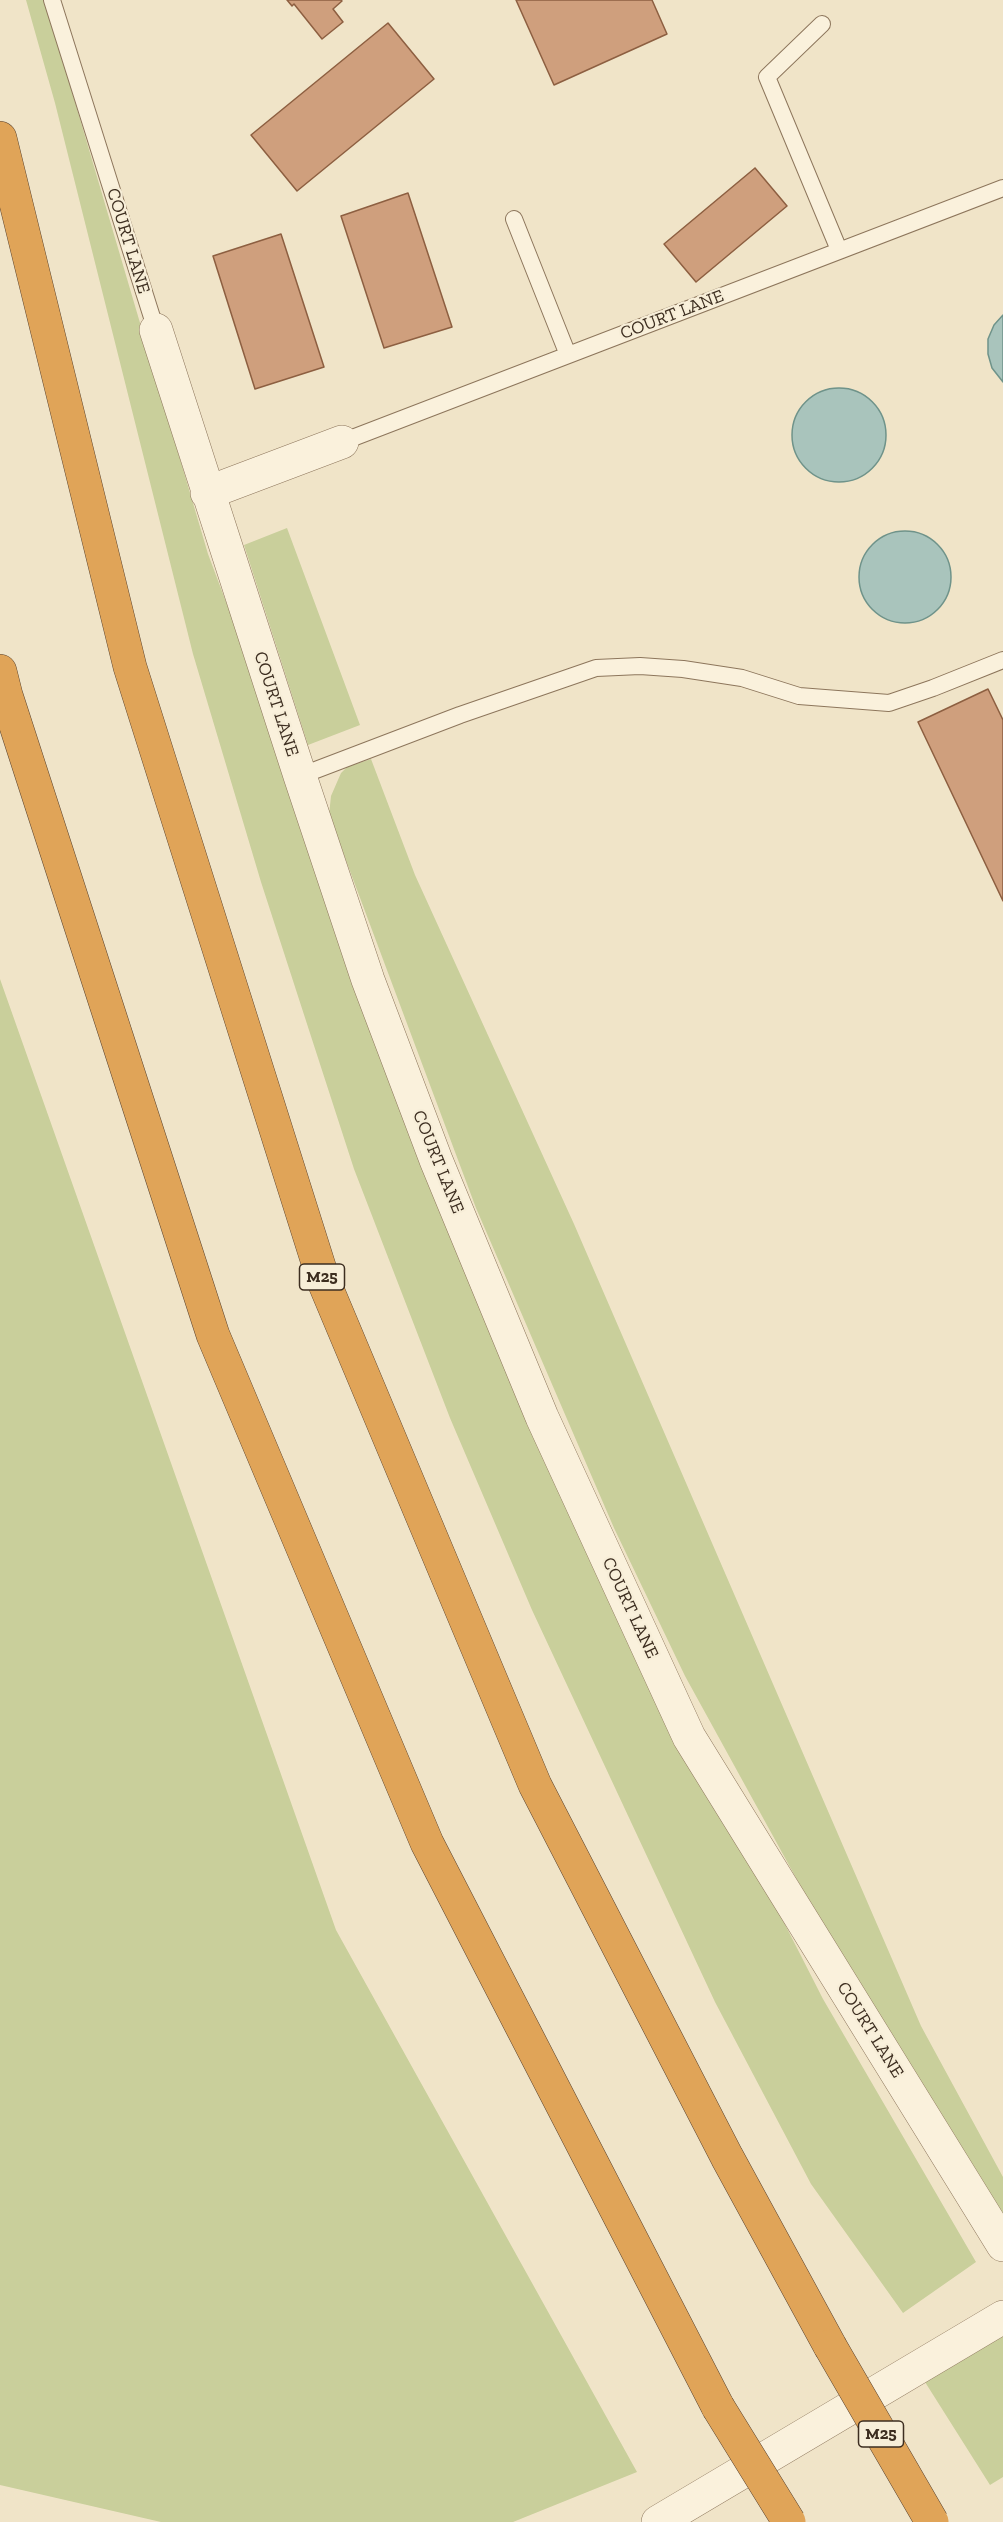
<!DOCTYPE html>
<html>
<head>
<meta charset="utf-8">
<style>
	body { margin:0 }
	canvas { display:block; background:#f0e4c8 }
</style>
</head>
<body>
<canvas width="1003" height="2522"></canvas>
<script>
const ctx = document.querySelector('canvas').getContext('2d');
ctx.lineJoin = 'round';
function paint(path, color) {
  ctx.fillStyle = color;
  ctx.fill(path, 'evenodd');
}
function toPath(rows) {
  const path = new Path2D();
  for (const r of rows) {
    if (r.length === 3) {
      path.moveTo(r[0] + r[2], r[1]);
      path.arc(r[0], r[1], r[2], 0, 2 * Math.PI);
      continue;
    }
    path.moveTo(r[0], r[1]);
    for (let i = 2; i < r.length; i += 2) path.lineTo(r[i], r[i + 1]);
  }
  return path;
}
function trace(path, color, width, dash) {
  ctx.strokeStyle = color;
  ctx.lineWidth = width;
  ctx.lineCap = dash ? 'butt' : 'round';
  ctx.setLineDash(dash || []);
  ctx.stroke(path);
}
function drawText(font, color, halo, rows, align = 'center') {
  ctx.font = font + ' "Zilla Slab",serif';
  ctx.lineWidth = 4.5;
  ctx.setLineDash([]);
  ctx.textBaseline = 'middle';
  ctx.strokeStyle = halo;
  ctx.fillStyle = color;
  for (const [text, x, y, turn = 0] of rows) {
    ctx.save();
    ctx.translate(x, y);
    ctx.rotate((+turn || 0) * Math.PI / 180);
    ctx.textAlign = isNaN(turn) ? turn : align;
    if (halo) ctx.strokeText(text, 0, 0);
    ctx.fillText(text, 0, 0);
    ctx.restore();
  }
}
const green = toPath([
	[26,0,45,0,208,554,305,812,616,1593,823,1999,976,2262,903,2313,811,2184,715,2002,532,1610,450,1418,354,1169,261,882,193,654,55,103],
	[287,528,360,725,308,745,244,545],
	[371,759,415,875,574,1224,921,2026,1003,2177,1003,2220,812,1907,685,1676,614,1528,476,1208,329,815,331,796,341,773,347,767],
	[0,979,336,1930,637,2472,513,2522,161,2522,0,2485],
	[1003,2334,1003,2477,990,2485,925,2382]
]);
const water = toPath([
	[1003,315,1003,382,992,368,988,354,988,339,994,325,1003,315],
	[839,435,47],
	[905,577,46]
]);
const building = toPath([
	[287,0,341,0,342,1,333,9,343,22,322,39,294,4,292,6,287,0],
	[516,0,652,0,667,34,554,85,516,0],
	[388,23,434,79,297,191,251,135,388,23],
	[755,168,787,206,696,282,664,244,755,168],
	[408,193,452,327,384,348,341,216,408,193],
	[281,234,324,367,255,389,213,256,281,234],
	[988,689,1003,720,1003,901,918,722,988,689]
]);
const service = toPath([
	[52,0,156,330],
	[822,24,767,77,839,250],
	[514,219,568,355],
	[342,442,1003,188],
	[300,776,460,715,596,668,640,666,683,669,742,678,799,696,889,703,933,688,1003,660]
]);
const minor = toPath([
	[156,330,300,776,368,980,436,1160,542,1417,689,1737,1003,2245],
	[207,493,342,442],
	[658,2522,1003,2317]
]);
const motorway = toPath([
	[0,138,130,667,324,1282,535,1785,727,2157,830,2346],
	[0,671,6,695,213,1335,427,1843,718,2407]
]);
const motorwayBridge = toPath([
	[830,2346,932,2522],
	[718,2407,789,2522]
]);
const shields = [
	[322,1277,45],
	[881,2434,45]
];
const shieldNames = [
	["M25",322,1277],
	["M25",881,2434]
];
const streetNames = [
	["COURT LANE",128,241,73],
	["COURT LANE",672,315,-21],
	["COURT LANE",276,704,72],
	["COURT LANE",438,1162,68],
	["COURT LANE",630,1608,65],
	["COURT LANE",870,2030,58]
];
paint(green, '#c9cf9b');
paint(water, '#a9c4bc');
trace(water, '#6f938a', 1.5);
paint(building, '#cf9f7d');
trace(building, '#8d5f41', 1.5);
trace(service, '#8d765c', 18);
trace(minor, '#8d765c', 34);
trace(motorway, '#5b4430', 34);
trace(service, '#faf1dc', 16);
trace(minor, '#faf1dc', 33);
trace(motorway, '#e0a458', 33);
trace(motorwayBridge, '#5b4430', 34, []);
trace(motorwayBridge, '#e0a458', 33);
for (const [x, y, w] of shields) {
  const box = new Path2D();
  box.roundRect(x - w / 2, y - 13, w, 26, 4.5);
  ctx.fillStyle = '#f7eed8';
  ctx.fill(box);
  trace(box, '#3d2e20', 1.5);
}
drawText('bold 16px', '#3d2e20', null, shieldNames);
drawText('18px', '#3d2e20', '#f7eed8', streetNames);
</script>
</body>
</html>
